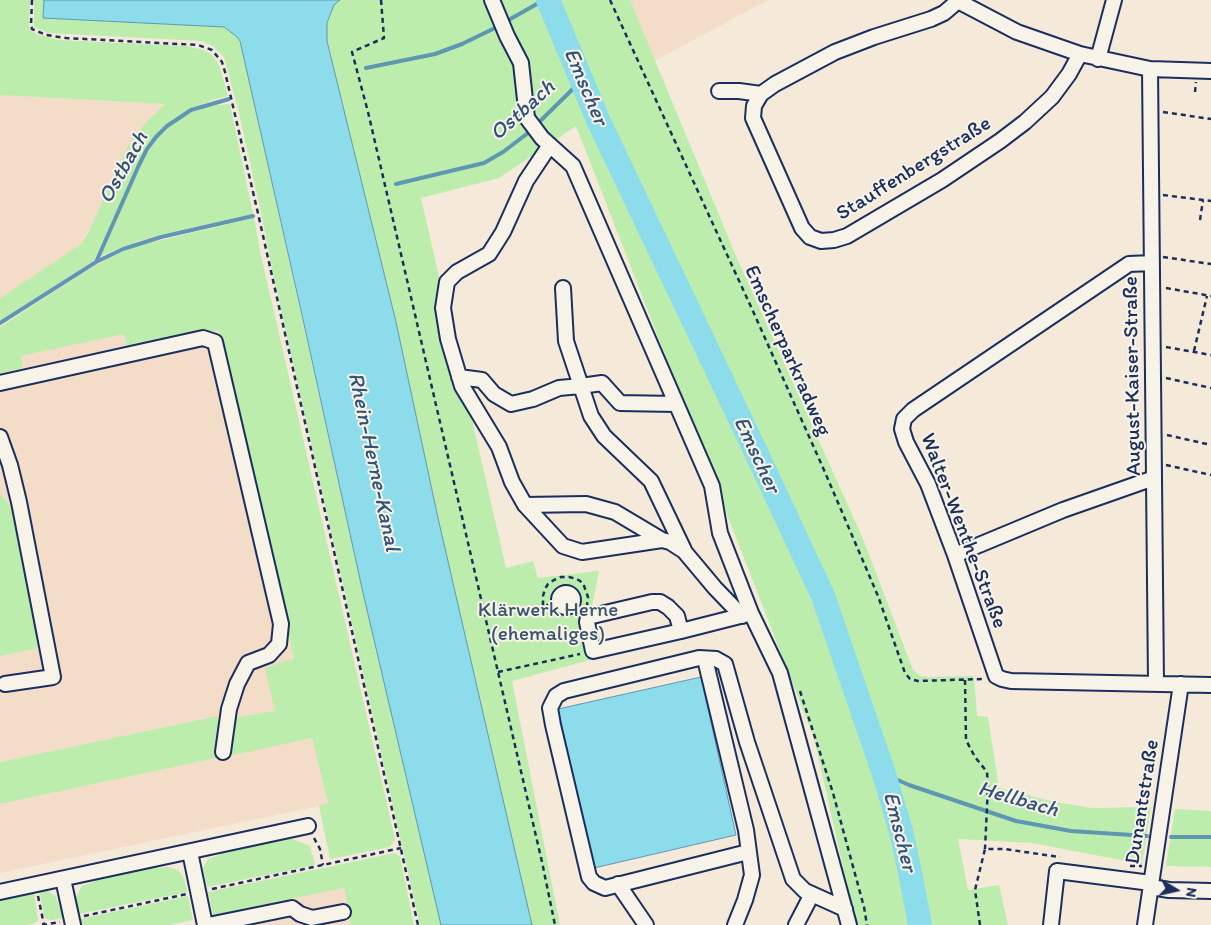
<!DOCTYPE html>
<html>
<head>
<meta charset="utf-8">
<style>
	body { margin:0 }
	#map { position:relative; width:1211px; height:925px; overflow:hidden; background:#f5e9d9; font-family:Itim,sans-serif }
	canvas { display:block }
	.north { position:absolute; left:1151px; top:865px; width:50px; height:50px; -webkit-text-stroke:4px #f7f3e8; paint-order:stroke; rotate:99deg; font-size:14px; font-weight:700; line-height:20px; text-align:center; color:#1b2f5e }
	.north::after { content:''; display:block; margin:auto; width:18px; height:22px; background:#1b2f5e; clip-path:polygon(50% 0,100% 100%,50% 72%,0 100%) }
</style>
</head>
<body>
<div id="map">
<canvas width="1211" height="925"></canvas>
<div class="north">N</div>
</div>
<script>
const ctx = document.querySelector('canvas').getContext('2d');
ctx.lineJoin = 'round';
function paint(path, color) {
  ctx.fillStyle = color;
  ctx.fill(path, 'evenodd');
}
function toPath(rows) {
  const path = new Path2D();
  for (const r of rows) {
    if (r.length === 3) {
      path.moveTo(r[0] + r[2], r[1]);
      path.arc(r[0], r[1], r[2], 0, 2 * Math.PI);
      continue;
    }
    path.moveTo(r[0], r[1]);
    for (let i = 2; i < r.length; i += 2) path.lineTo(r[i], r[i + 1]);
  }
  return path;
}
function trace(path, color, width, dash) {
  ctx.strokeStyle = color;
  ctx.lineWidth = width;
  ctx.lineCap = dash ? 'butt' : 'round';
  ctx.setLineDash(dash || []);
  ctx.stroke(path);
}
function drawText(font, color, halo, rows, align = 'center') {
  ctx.font = font + ' Itim,sans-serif';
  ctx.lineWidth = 4;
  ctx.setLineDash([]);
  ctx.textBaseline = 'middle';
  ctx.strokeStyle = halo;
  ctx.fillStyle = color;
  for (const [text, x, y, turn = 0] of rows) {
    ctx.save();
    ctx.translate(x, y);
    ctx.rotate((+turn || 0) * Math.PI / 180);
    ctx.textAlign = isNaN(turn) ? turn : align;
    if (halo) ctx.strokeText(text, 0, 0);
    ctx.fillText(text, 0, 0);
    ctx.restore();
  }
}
const built = toPath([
	[630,0,768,0,654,61],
	[0,95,166,104,145,123,81,245,0,298],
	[219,330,294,658,275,711,229,755,312,738,328,804,0,873,0,804,216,758,220,730,216,716,0,762,0,656,35,649,41,639,14,518,10,505,0,494,0,373,23,368,21,356,124,334,127,346],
	[344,888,351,925,215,925,213,915]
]);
const green = toPath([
	[0,0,30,0,29,25,30,30,37,34,58,40,186,46,204,50,212,55,219,65,228,96,209,101,209,102,190,109,173,119,161,129,143,154,94,260,0,322,0,298,81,244,87,235,128,146,145,123,165,104,0,95],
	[34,0,44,0,43,17,224,27,236,36,241,44,363,593,441,925,420,925,271,265,263,222,239,113,224,57,214,47,202,41,48,33,34,27],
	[340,0,630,0,736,256,863,539,913,670,921,676,928,677,974,676,977,716,988,717,999,788,1055,802,1092,808,1151,807,1142,864,1032,843,958,839,968,890,999,885,1008,925,856,925,814,738,576,126,499,178,421,198,506,568,533,561,538,578,599,571,591,611,601,657,512,681,560,925,532,925,438,518,396,322,327,40,327,23,334,5],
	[230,104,253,214,155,236,124,246,99,257,144,158,158,137,174,122,191,113,210,106],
	[254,218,260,251,395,839,390,847,330,859,319,806,328,803,312,738,229,756,234,718,275,711,265,668,294,658,219,330,127,346,124,334,21,356,23,368,0,373,0,327,91,268,117,254,141,245],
	[0,494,10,505,14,518,41,639,38,646,35,649,0,656],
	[217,716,220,730,216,758,0,804,0,762],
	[1175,809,1211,811,1211,867,1166,866],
	[287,837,310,846,315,865,207,887,203,868,208,859,222,854,222,851],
	[395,853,400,857,414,925,351,925,344,888,213,915,208,892],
	[156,865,158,868,168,867,178,870,184,878,187,892,79,914,76,897,82,886,96,881,98,877],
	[39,890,48,891,56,897,63,918,51,920,46,919,44,915],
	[34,891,38,921,35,923,28,925,0,925,0,898],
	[188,896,193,920,168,925,82,925,80,919]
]);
const water = toPath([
	[44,0,340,0,334,5,327,23,327,41,396,322,438,518,532,925,441,925,363,593,302,315,240,41,236,36,224,27,43,18,44,0],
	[701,677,736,835,594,868,558,709,701,677]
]);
const stream = toPath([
	[505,22,544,0],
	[366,68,435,54,462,44,499,26],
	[396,184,484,163,503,152,528,133,582,80],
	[96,262,139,165,147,149,156,137,167,126,191,110,229,99],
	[0,323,96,262,123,249,161,237,253,216],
	[884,774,909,785,1016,821,1071,831,1147,836],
	[1171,837,1211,837]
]);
const river = toPath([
	[548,0,599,122,755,450,823,596,884,774,901,831,910,872,920,925]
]);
const path = toPath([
	[32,0,31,25,32,29,46,35,66,38,198,45,212,50,222,62,225,72,257,209,418,925],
	[381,0,384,38,352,52,368,112,498,672,542,862,555,925],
	[610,0,752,309,824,470,878,596,905,673,910,679,918,681,983,679],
	[1195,92,1196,82],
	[1163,112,1211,119],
	[1163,195,1211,201],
	[1200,220,1203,200],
	[1163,257,1211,264],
	[1166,288,1211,296],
	[1166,347,1211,355],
	[1194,351,1207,296],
	[1166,378,1211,388],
	[1167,435,1211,445],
	[1166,465,1211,475],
	[560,602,543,606,543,596,545,589,548,584,554,580,561,577,569,577,577,579,583,583,588,597,587,605],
	[498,672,580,654],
	[965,680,966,740,975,757,987,772,988,786,985,849],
	[800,691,833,793,864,907,867,925],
	[314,838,320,849,323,865],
	[1130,866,1142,866],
	[212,889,401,848],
	[38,896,44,925],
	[84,916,187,894],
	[42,925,60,922],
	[980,925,975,890,985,849,1004,849,1060,857]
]);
const minor = toPath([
	[492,0,507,36,521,63,527,118,542,138,573,166,712,486,720,533,751,613,780,673,849,925],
	[956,0,1017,32,1080,54,1150,69,1211,71],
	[958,1,944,13,931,19,874,37,835,52,775,84,761,94,758,99,754,106,753,118,802,228,810,237,821,241,834,240,847,236,942,180,1000,141,1025,122,1052,97,1069,74,1080,54],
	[1098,59,1114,0],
	[1150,69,1156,683],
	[719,91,739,91,761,94],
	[550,145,526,181,503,232,489,254,457,272,447,282,443,308,448,339,462,386,499,447,512,482,525,505,563,546,582,552,662,540,670,542,684,551,715,588,742,616],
	[1152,263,1129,264,913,410,904,419,902,429,906,442,928,484,955,555,996,676,1002,679,1011,681,1211,685],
	[563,288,566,341,581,386,602,383,620,403,676,404],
	[459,377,482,380,494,394,511,404,533,399,559,388,581,386,591,416,604,436,651,481,684,550],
	[0,383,203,338,215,342,281,624,279,644,269,655,248,663,237,684,229,709,223,752],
	[0,437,10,465,19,502,53,677,5,684],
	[525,505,586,504,615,512,662,540],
	[955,555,1063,510,1154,478],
	[566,600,7],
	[681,631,677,616,668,607,660,602,652,602,588,617,587,622,593,651,681,631,748,614],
	[705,659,746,830,752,875,745,900,735,925],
	[190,852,205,925],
	[748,852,605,888,594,883,589,877,553,725,550,708,556,696,564,691,699,658,716,659,725,664,747,742,793,879,805,891,845,909],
	[63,879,73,925],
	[618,884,646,925],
	[1151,887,1169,890,1211,891],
	[0,892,308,826],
	[208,925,292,908,300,914,312,918,343,912],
	[796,925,812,894],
	[1051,925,1057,871,1151,883],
	[1145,925,1181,684]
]);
const streetNames = [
	["Stauffenbergstraße",914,169,-32],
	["Emscherparkradweg",787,351,66],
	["August-Kaiser-Straße",1133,376,-91],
	["Walter-Wenthe-Straße",963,531,69],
	["Dunantstraße",1143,802,-81]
];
const parkNames = [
	["Klärwerk Herne",548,611],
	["(ehemaliges)",548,635]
];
const waterNames = [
	["Emscher",585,87,67],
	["Ostbach",523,111,-42],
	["Ostbach",124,168,-61],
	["Emscher",756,455,65],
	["Rhein-Herne-Kanal",373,462,78],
	["Hellbach",1018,800,16],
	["Emscher",899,832,76]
];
paint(built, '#f3dcc8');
paint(green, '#bcedad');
paint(water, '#8ddceb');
trace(water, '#5f97b3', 1);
trace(stream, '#5f97b3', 4);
trace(river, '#8ddceb', 24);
trace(minor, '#1b2f5e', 18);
trace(path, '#1b2f5e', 2.5, [5, 4]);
trace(minor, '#f7f3e8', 14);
drawText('21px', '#1b2f5e', '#f7f3e8', streetNames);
drawText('21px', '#3b556e', '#f7f3e8', parkNames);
drawText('italic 22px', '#32527a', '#f7f3e8', waterNames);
</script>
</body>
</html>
